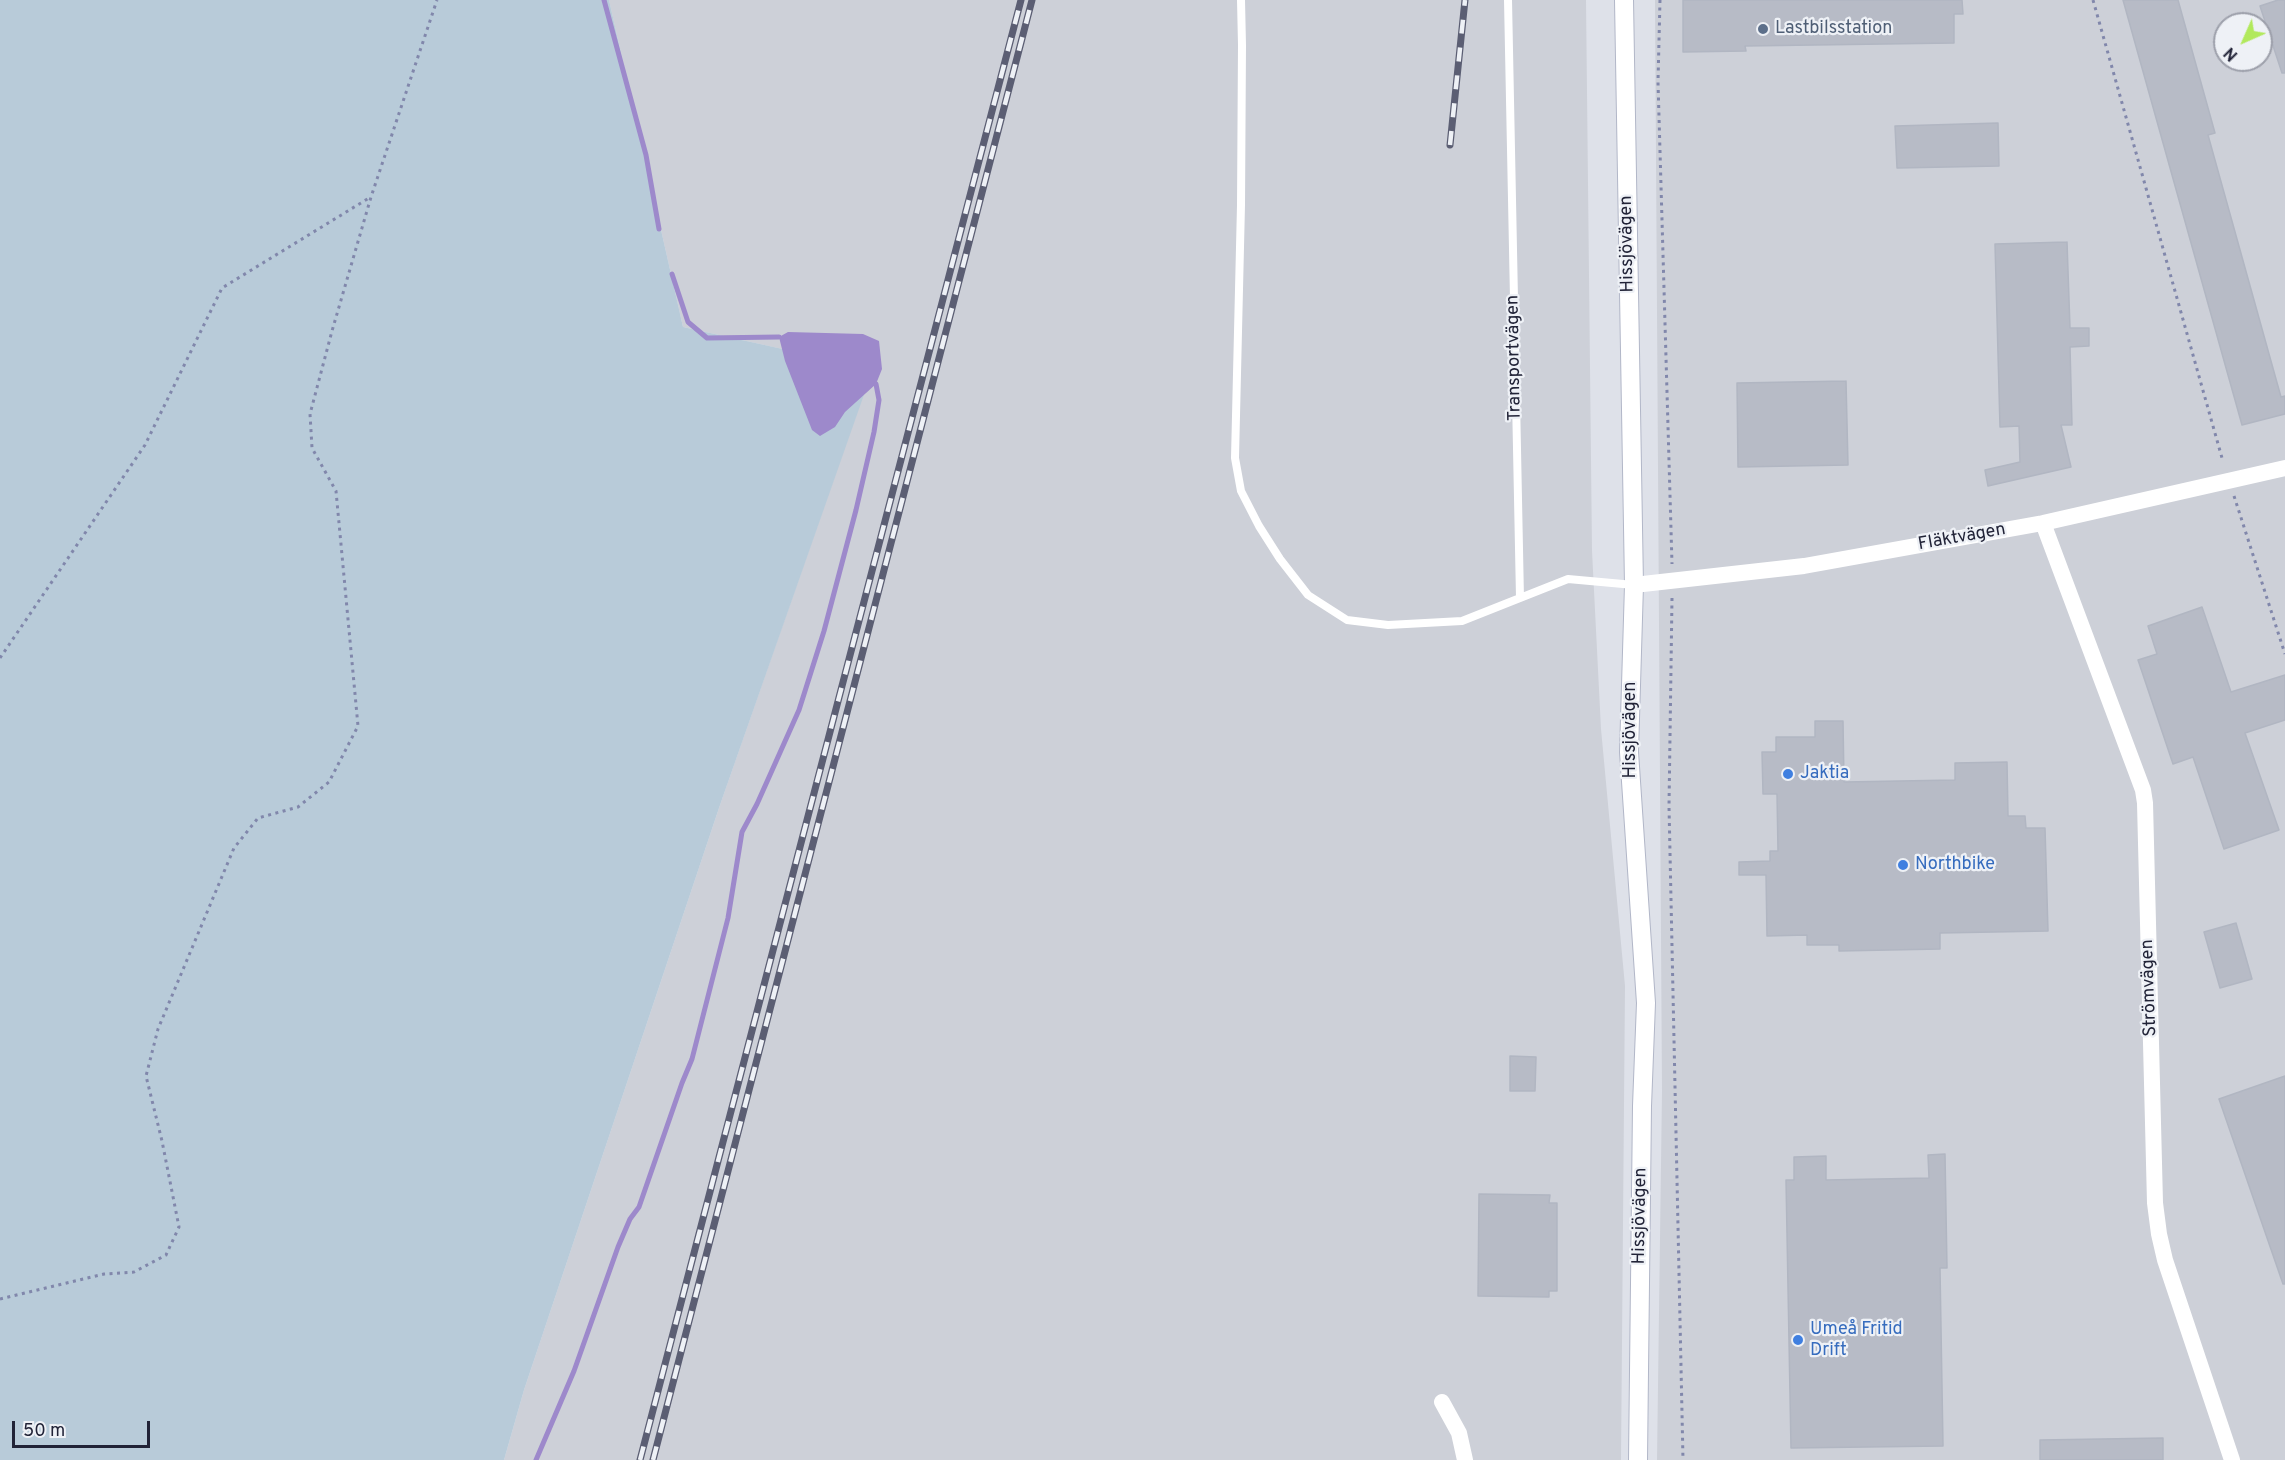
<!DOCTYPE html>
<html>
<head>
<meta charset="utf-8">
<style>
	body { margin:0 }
	#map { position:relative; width:2285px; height:1460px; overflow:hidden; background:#dee1e9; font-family:Overpass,sans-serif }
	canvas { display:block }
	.north { position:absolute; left:2213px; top:12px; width:60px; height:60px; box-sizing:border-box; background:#eef1f6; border:2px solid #9c9faa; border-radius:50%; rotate:225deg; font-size:16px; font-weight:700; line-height:24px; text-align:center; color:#212337 }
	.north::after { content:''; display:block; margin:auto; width:21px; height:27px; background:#b1e95c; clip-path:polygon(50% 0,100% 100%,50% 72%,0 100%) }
	.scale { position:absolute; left:12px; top:1421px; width:138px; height:27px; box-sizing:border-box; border:3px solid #212337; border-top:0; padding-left:8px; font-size:18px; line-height:21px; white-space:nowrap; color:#212337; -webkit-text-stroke:4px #eef1f6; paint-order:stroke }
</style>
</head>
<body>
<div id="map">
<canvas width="2285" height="1460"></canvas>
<div class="north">N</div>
<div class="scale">50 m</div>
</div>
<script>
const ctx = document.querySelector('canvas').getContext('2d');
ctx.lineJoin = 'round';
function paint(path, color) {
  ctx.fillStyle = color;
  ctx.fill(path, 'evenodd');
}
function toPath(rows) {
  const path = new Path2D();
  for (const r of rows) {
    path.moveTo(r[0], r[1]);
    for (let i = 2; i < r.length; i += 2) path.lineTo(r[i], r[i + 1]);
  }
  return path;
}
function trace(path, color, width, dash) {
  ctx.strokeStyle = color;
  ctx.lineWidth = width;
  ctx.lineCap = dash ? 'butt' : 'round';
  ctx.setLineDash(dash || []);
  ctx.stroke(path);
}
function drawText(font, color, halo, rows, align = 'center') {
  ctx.font = font + ' Overpass,sans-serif';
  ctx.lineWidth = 4.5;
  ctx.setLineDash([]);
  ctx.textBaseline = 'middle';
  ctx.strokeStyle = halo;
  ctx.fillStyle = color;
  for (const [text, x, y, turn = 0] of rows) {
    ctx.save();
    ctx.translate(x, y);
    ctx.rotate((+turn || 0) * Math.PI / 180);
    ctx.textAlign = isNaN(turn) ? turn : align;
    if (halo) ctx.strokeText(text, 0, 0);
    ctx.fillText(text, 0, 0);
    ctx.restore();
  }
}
const built = toPath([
	[609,0,1586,0,1592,551,1601,729,1625,986,1621,1460,504,1460,524,1390,720,805,872,369,683,327],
	[1655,0,2285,0,2285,1460,1657,1460,1662,1091],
	[2225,24,2261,24,2261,60,2225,60]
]);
const green = toPath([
	[0,0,609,0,683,327,873,369,720,805,524,1390,504,1460,0,1460]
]);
const water = toPath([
	[788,332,863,334,879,341,882,369,876,384,845,412,835,427,820,436,812,430,785,361,779,337]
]);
const stream = toPath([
	[604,0,646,155,659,229],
	[672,274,688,322,707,338,779,337],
	[536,1460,574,1371,618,1247,630,1219,639,1207,682,1083,692,1059,728,918,742,832,757,804,799,710,824,631,856,510,874,432,879,400,876,384]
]);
const building = toPath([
	[1683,0,1962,0,1963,14,1954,14,1954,43,1745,46,1746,51,1683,52,1683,0],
	[2123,0,2178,0,2215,133,2208,135,2281,397,2285,396,2285,414,2242,425,2123,0],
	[2278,0,2285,0,2285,73,2282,73,2260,6,2278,0],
	[1998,123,1999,166,1897,168,1895,126,1998,123],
	[2067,242,2070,328,2089,328,2089,346,2070,347,2072,425,2061,425,2071,467,1988,486,1985,470,2020,462,2019,426,2000,427,1995,244,2067,242],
	[1846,381,1848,465,1738,467,1737,383,1846,381],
	[2202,607,2231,692,2285,675,2285,720,2245,733,2279,830,2224,849,2193,757,2173,764,2138,660,2157,654,2148,626,2202,607],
	[1815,721,1843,721,1844,782,1955,780,1955,763,2007,762,2008,816,2025,816,2026,828,2045,828,2048,931,1940,933,1940,949,1839,951,1839,945,1807,945,1807,935,1767,936,1766,875,1739,875,1739,862,1770,861,1770,851,1778,851,1777,794,1763,794,1762,752,1776,752,1776,737,1815,737,1815,721],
	[2236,923,2252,979,2220,988,2204,932,2236,923],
	[1510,1056,1536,1057,1535,1091,1510,1091,1510,1056],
	[2285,1076,2285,1284,2283,1284,2219,1099,2285,1076],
	[1945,1154,1947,1268,1940,1268,1943,1446,1791,1448,1786,1180,1794,1180,1794,1157,1826,1156,1826,1180,1929,1178,1928,1155,1945,1154],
	[1479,1194,1550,1195,1549,1203,1557,1203,1557,1291,1549,1291,1549,1297,1478,1296,1479,1194],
	[2163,1438,2163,1460,2040,1460,2040,1440,2163,1438]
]);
const path = toPath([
	[1660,0,1658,82,1672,564],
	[2093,0,2222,458],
	[2234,496,2285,654],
	[1672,598,1669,806,1683,1460],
	[0,658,145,445,222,288,369,198],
	[0,1299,104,1274,134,1272,166,1255,179,1227,162,1141,146,1076,158,1029,234,848,258,818,298,807,329,782,358,726,336,491,312,448,310,414,332,331,371,197,437,0]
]);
const lane = toPath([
	[1241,0,1242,45,1241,205,1235,458,1241,491,1259,526,1280,559,1308,595,1347,620,1388,625,1462,621,1520,598],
	[1508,0,1520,598,1568,579,1634,585]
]);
const street = toPath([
	[2043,523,2143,790,2145,803,2155,1203,2159,1234,2165,1260,2232,1460],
	[1634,585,1804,566,2043,523,2285,468],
	[1442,1402,1459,1433,1465,1460]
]);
const secondary = toPath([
	[1624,0,1634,585,1629,752,1646,1003,1642,1106,1638,1460]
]);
const rail = toPath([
	[1450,145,1465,0],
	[640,1460,1021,0],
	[653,1460,1032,0]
]);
const markers = [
	[1763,29,6,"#5c6f8a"],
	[1788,774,6,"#3f7fe0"],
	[1903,865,6,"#3f7fe0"],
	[1798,1340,6,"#3f7fe0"]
];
const serviceNames = [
	["Lastbilsstation",1775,29]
];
const streetNames = [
	["Hissjövägen",1628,244,-91],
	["Transportvägen",1515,358,-91],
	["Fläktvägen",1962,538,-10],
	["Hissjövägen",1631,730,-90],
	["Strömvägen",2150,988,-92],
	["Hissjövägen",1641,1216,-89]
];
const shopNames = [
	["Jaktia",1800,774],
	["Northbike",1915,865],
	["Umeå Fritid",1810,1330],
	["Drift",1810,1351]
];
paint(built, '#cdd0d8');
paint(green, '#b8cbd9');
paint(water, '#9d89cb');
trace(stream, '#9d89cb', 5);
paint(building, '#b7bbc6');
trace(building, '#b1b6c2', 1.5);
trace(secondary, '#b2b7c8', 20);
trace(path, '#8187ab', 3, [3, 4.5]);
trace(lane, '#fff', 8);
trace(street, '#fff', 16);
trace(secondary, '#fff', 18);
trace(rail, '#5b5e73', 7);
trace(rail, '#eef1f6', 4.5, [14]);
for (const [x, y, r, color] of markers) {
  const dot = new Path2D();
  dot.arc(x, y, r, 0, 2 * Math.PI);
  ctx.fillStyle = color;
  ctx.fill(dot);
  trace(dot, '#eef1f6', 2);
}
drawText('18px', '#4e5e75', '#eef1f6', serviceNames, 'left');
drawText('18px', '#212337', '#eef1f6', streetNames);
drawText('18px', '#366cbe', '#eef1f6', shopNames, 'left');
</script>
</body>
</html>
